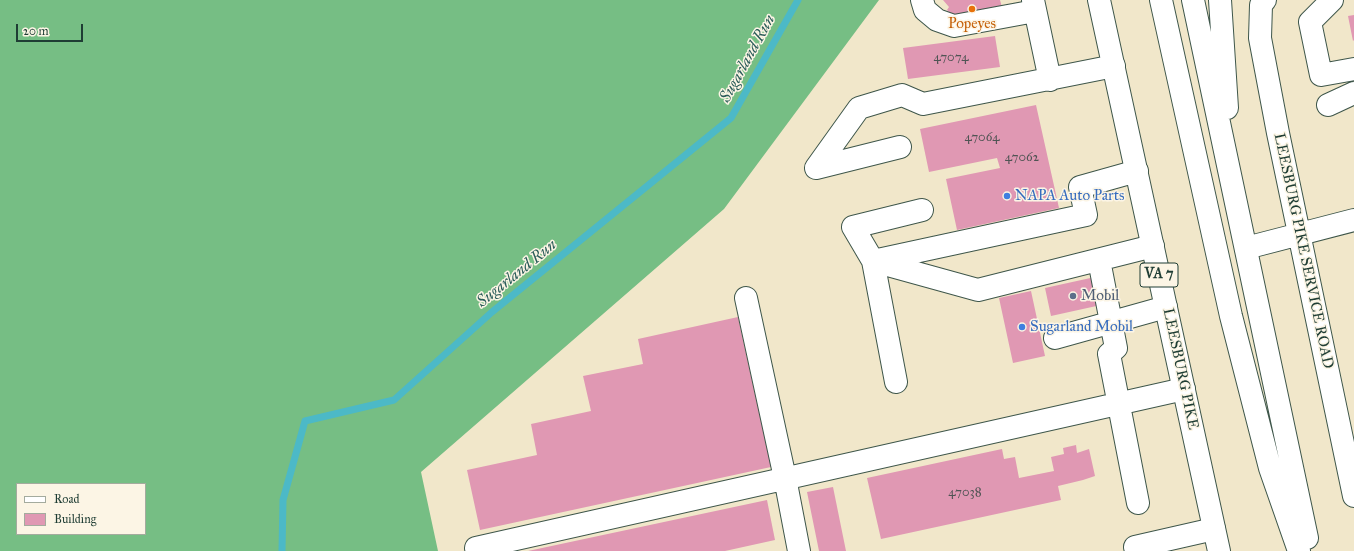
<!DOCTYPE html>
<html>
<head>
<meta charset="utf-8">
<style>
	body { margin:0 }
	#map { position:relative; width:1354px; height:551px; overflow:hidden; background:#f1e7ca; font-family:"IM FELL Great Primer",serif }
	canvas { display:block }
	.legend { position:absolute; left:16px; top:483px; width:130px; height:52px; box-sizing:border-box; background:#fcf5e5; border:1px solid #a4ab9e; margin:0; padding:5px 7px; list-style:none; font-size:12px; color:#1f3d34 }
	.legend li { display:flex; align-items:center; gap:8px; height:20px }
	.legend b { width:20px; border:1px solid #a4ab9e }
	.scale { position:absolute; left:16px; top:24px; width:67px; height:18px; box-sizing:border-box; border:2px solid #1f3d34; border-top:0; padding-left:5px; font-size:12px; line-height:14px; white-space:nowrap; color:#1f3d34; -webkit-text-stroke:3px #fcf5e5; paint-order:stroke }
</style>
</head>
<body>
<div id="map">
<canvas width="1354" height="551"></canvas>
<ul class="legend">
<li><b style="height:5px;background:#fff"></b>Road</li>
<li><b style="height:11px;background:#e098b3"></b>Building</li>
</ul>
<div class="scale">20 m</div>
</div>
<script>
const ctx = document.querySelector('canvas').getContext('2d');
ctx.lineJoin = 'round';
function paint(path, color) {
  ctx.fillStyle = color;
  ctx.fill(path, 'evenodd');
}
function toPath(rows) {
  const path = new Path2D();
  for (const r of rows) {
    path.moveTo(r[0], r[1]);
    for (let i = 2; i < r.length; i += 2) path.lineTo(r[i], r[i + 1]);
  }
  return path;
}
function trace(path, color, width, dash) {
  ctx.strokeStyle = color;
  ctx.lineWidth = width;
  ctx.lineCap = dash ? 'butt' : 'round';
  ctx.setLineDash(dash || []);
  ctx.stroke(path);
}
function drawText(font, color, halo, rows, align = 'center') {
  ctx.font = font + ' "IM FELL Great Primer",serif';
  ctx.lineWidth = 3;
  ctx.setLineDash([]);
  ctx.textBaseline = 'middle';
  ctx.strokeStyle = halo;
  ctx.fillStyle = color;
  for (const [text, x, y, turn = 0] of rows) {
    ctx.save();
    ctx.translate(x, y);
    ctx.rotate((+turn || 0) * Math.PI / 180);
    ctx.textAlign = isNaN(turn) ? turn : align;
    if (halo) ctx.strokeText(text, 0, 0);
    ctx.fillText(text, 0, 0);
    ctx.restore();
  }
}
const forest = toPath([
	[0,0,879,0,724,209,421,472,438,551,0,551],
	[17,484,145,484,145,534,17,534]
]);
const stream = toPath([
	[282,551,283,500,305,421,394,400,492,312,731,118,798,0]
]);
const building = toPath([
	[943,0,1000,0,1002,7,954,18,947,10,949,7],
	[1354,15,1354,40,1353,41,1348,16],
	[995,36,1000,67,908,79,903,48],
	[1036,105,1059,208,957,230,946,179,1000,168,997,158,929,172,920,129],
	[1095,277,1101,305,1051,316,1045,288],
	[1031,291,1045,356,1013,363,999,298],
	[738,317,771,467,480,530,467,470,537,455,531,424,591,411,583,376,643,364,638,339],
	[1076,445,1077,453,1089,449,1095,476,1083,480,1058,486,1061,500,881,539,867,478,1002,449,1004,459,1015,457,1019,478,1054,471,1051,457,1064,454,1063,448],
	[833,487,846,551,819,551,807,492],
	[767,500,775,540,725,551,528,551]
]);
const minor = toPath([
	[922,0,925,10,937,20,954,26,1035,11],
	[1033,0,1050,80],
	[1265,0,1261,5,1260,38,1278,133,1354,496],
	[1332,0,1310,22,1321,75,1354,69],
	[1328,105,1354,93],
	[900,147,816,168,859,108,902,95,923,104,1114,66],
	[922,210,853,227,873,261,1086,215,1080,187,1137,171],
	[1246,248,1354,220],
	[1099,260,1116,348,1109,354,1138,503],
	[746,298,785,478,799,551],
	[1055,338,1166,307],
	[896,382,873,261,978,290,1153,246],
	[1135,547,1214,529],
	[477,551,476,548,1184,389]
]);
const highway = toPath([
	[1099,0,1219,551],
	[1161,0,1231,316,1270,468,1299,551],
	[1193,0,1307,538],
	[1220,0,1227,108]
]);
const markers = [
	[972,9,4,"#e8710a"],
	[1007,196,4,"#3f7fe0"],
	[1073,296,4,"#5c6f8a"],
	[1022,327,4,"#3f7fe0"]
];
const numberNames = [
	["47074",951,58],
	["47064",982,138],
	["47062",1022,158],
	["47038",965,493]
];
const shields = [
	[1159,275,38]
];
const shieldNames = [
	["VA 7",1159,275]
];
const foodNames = [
	["Popeyes",972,24]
];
const shopNames = [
	["NAPA Auto Parts",1015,196],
	["Sugarland Mobil",1030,327]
];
const streetNames = [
	["LEESBURG PIKE SERVICE ROAD",1303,251,78],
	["LEESBURG PIKE",1180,369,78]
];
const serviceNames = [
	["Mobil",1081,296]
];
const waterNames = [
	["Sugarland Run",748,59,-61],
	["Sugarland Run",517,274,-39]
];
paint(forest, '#76be84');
trace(stream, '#4cb9c7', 7);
paint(building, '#e098b3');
trace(minor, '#3e564a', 24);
trace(highway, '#3e564a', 24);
trace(minor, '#fff', 22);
trace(highway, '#fff', 22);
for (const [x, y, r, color] of markers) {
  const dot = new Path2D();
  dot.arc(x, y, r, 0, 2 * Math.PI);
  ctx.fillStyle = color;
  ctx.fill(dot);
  trace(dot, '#fcf5e5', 1.5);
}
drawText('13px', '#4f5454', null, numberNames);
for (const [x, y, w] of shields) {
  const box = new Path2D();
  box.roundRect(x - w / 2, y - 12, w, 24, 3);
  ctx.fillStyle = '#fcf5e5';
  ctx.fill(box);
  trace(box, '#1f3d34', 1);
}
drawText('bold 14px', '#1f3d34', null, shieldNames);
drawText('15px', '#c56008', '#fcf5e5', foodNames);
drawText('15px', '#366cbe', '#fcf5e5', shopNames, 'left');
drawText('15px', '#1f3d34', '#fcf5e5', streetNames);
drawText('15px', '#4e5e75', '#fcf5e5', serviceNames, 'left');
drawText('italic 16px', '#2a5c59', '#fcf5e5', waterNames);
</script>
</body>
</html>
